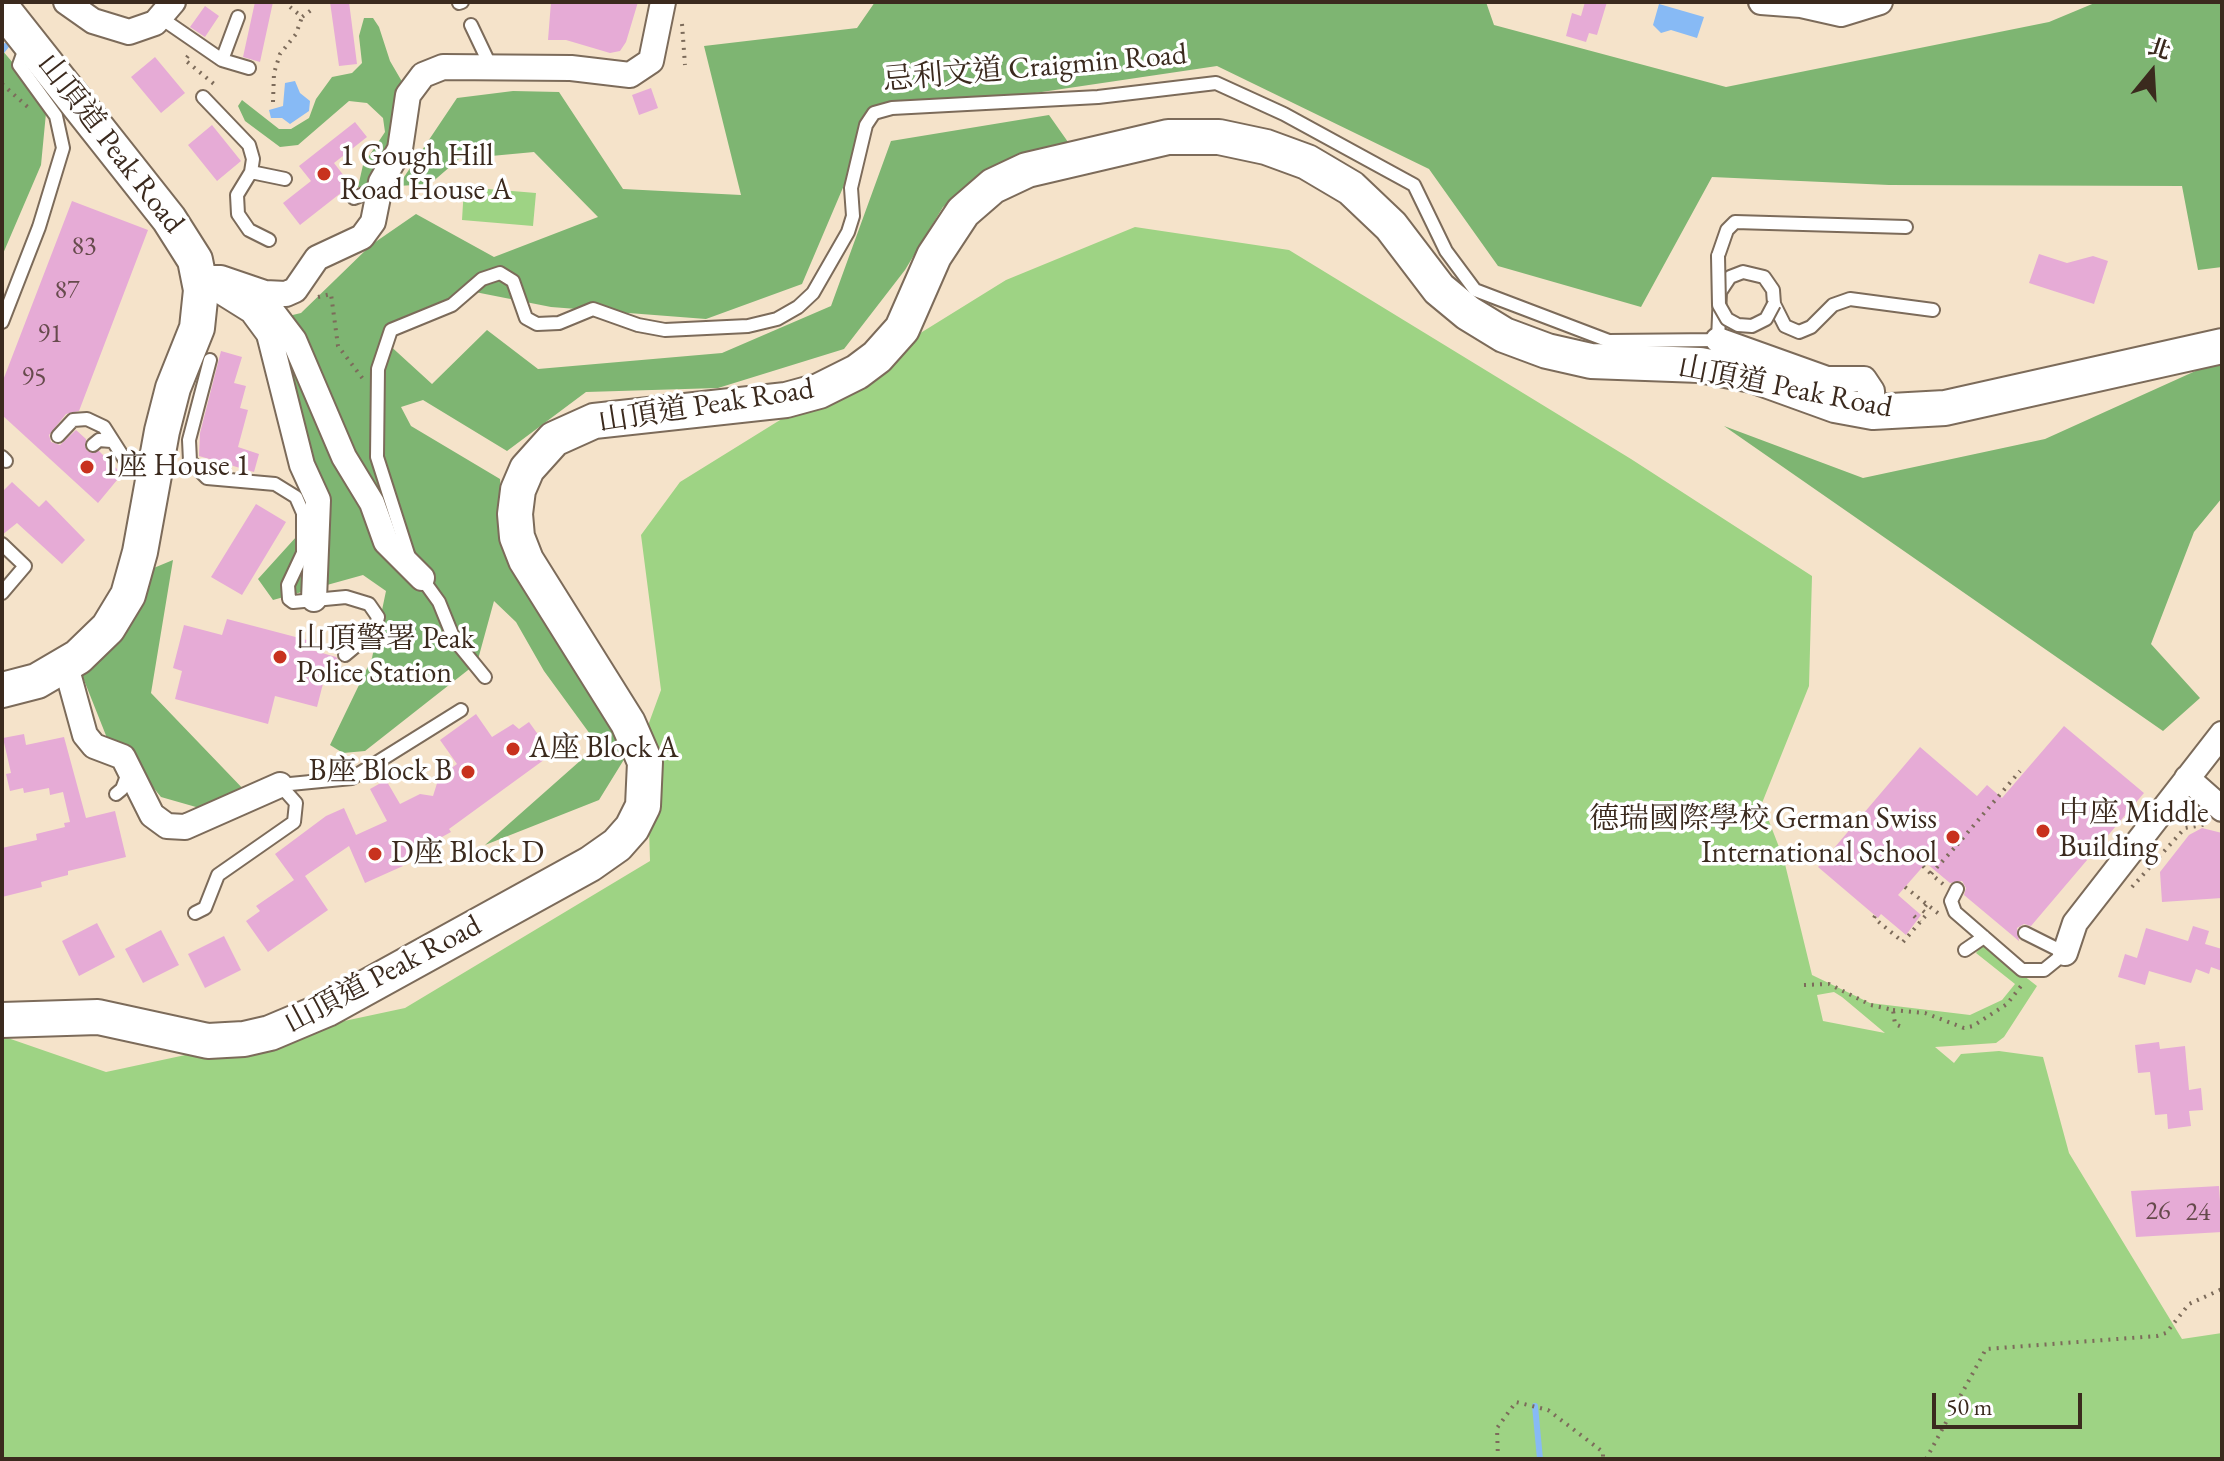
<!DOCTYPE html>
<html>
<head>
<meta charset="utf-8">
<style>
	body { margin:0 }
	#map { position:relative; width:2224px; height:1461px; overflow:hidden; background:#f5e3ca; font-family:"EB Garamond","Noto Serif TC",serif }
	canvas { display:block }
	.frame { position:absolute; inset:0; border:4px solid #3b2a1e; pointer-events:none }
	.north { position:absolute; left:2112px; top:32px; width:80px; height:80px; -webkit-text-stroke:6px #fff; paint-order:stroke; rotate:18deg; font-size:22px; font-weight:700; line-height:32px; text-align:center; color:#3b2a1e }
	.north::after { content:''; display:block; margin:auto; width:28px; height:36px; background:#3b2a1e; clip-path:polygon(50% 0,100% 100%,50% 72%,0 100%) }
	.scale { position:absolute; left:1932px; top:1393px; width:150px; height:36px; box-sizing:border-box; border:4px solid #3b2a1e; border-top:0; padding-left:10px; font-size:24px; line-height:28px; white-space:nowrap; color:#3b2a1e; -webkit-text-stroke:6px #fff; paint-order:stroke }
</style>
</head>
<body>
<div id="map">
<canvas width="2224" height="1461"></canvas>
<div class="frame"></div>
<div class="north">北</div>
<div class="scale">50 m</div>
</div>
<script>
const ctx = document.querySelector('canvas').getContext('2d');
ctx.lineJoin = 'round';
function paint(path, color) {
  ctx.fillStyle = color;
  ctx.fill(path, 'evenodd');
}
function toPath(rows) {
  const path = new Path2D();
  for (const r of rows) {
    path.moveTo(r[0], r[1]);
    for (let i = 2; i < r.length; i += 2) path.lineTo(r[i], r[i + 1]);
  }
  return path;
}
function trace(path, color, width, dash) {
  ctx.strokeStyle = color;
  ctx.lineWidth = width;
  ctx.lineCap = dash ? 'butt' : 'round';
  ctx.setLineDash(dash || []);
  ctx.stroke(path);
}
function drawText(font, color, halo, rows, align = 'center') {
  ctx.font = font + ' "EB Garamond","Noto Serif TC",serif';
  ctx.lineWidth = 7;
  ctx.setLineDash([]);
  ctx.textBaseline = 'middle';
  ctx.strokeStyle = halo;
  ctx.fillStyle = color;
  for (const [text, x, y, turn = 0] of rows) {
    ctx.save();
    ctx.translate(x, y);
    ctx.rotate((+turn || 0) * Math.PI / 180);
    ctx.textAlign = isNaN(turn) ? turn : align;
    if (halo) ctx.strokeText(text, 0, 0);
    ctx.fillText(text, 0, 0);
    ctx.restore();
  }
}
const green = toPath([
	[464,187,536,193,533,226,462,220],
	[1135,227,1289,250,1631,459,1812,576,1809,686,1762,803,1784,860,1812,975,1870,1003,1970,1015,2002,1000,2015,984,1976,953,1983,944,2037,986,2004,1037,1996,1043,1935,1047,1954,1063,1961,1054,1999,1051,2043,1057,2069,1153,2182,1339,2222,1333,2222,1459,2,1459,2,1036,106,1072,405,1008,650,861,646,731,661,690,641,535,680,482,1006,280],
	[1834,992,1842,997,1885,1033,1823,1021,1817,995]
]);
const forest = toPath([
	[875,2,1486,2,1494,25,1726,87,2049,22,2097,2,2222,2,2222,267,2198,270,2182,186,1889,185,1712,177,1641,307,1498,266,1429,169,1217,66,873,117,802,284,706,319,551,307,475,292,386,342,432,384,487,330,538,369,722,353,831,306,891,141,1049,115,1068,142,996,168,943,207,905,270,844,349,718,388,586,392,507,451,423,400,401,407,411,426,500,479,505,543,628,753,599,800,485,845,598,745,544,671,516,622,494,601,477,663,365,751,343,753,330,745,372,658,386,591,363,575,273,600,258,579,326,504,321,476,294,448,251,325,301,313,371,245,416,214,494,257,598,217,534,152,459,159,430,184,398,186,457,98,513,91,559,92,623,189,741,195,704,46,857,28],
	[364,18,373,18,379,27,390,61,404,85,398,143,368,187,358,187,363,165,385,132,383,118,367,103,349,101,298,145,280,147,245,121,238,106,242,100,279,129,291,129,309,118,316,99,332,77,352,73,362,63,359,36],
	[2,50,24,76,46,113,41,165,2,256],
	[2222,359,2222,498,2194,532,2151,644,2200,698,2163,731,1724,426,1863,478,2045,439],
	[173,560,151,693,248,794,203,809,161,797,119,746,107,738,78,665,144,572]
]);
const water = toPath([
	[1659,4,1704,17,1697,38,1671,30,1661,33,1653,25],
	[295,81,300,93,310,101,309,111,290,124,282,118,271,118,269,110,283,106,285,83]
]);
const stream = toPath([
	[2,51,6,46],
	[1535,1406,1540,1459]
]);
const building = toPath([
	[255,2,273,2,260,62,243,57],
	[330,2,349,2,357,64,339,66],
	[551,2,638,2,626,42,620,51,610,53,566,40,548,40],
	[1585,2,1607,2,1597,35,1589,33,1586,42,1566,36,1572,13,1581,16],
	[205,6,219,16,205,37,190,27],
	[155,57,185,93,161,113,131,77],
	[651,88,658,108,639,115,632,95],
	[355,122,367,137,334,163,351,185,300,225,283,203,311,181,299,166],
	[212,125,241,161,217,181,188,145],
	[72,201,148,230,79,411,66,414,49,435,51,442,60,445,76,430,86,439,87,451,99,451,122,474,98,503,2,415,2,383],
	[2039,254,2067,263,2093,256,2108,261,2094,304,2029,283],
	[221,351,242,357,234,383,246,386,240,408,248,410,238,447,259,454,254,472,199,456,200,433],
	[12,482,39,507,46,500,85,540,62,564,17,523,2,535,2,492],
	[256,504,286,522,242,595,211,577],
	[227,619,307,640,305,648,336,657,340,662,337,675,326,672,317,707,275,696,268,724,175,699,182,671,173,668,184,625,222,635],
	[476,714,492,737,513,724,519,729,529,722,552,754,449,829,451,832,400,860,403,866,365,883,349,846,305,876,328,910,268,952,246,921,260,911,256,906,294,880,275,854,326,816,344,808,356,835,387,821,370,789,386,780,400,804,420,794,433,796,439,777,457,764,440,740],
	[2064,726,2144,793,2031,926,2024,924,2017,928,2019,941,1964,895,1966,888,1962,881,1950,883,1926,863,1898,895,1921,915,1906,935,1881,914,1878,918,1818,867,1920,747,1977,796,1987,785,2002,798],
	[24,734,26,745,64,737,86,818,115,811,126,857,68,871,68,875,41,882,42,887,2,897,2,848,37,840,36,834,65,827,64,823,70,822,63,792,50,795,49,788,24,793,23,788,10,791,6,774,11,773,3,738],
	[2202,828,2222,833,2222,898,2162,902,2160,872,2189,835],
	[97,923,115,957,79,976,62,941],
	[2193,926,2209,931,2205,944,2222,949,2222,971,2211,967,2209,974,2196,969,2191,983,2149,971,2145,985,2118,977,2125,954,2137,958,2146,928,2188,941],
	[161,930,179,965,143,983,125,949],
	[224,936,241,970,205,988,188,954],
	[2159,1042,2160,1049,2185,1046,2189,1090,2201,1088,2203,1110,2189,1111,2191,1126,2168,1129,2167,1114,2155,1115,2150,1072,2138,1073,2135,1045],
	[2219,1186,2222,1232,2136,1237,2131,1191]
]);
const path = toPath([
	[290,7,302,17,314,8],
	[682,24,685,65],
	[188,56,185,60,214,84],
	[2,84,30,109],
	[273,102,274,73,280,54,296,34,302,17],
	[318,297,331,294,338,346,363,379],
	[1957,845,2020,771],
	[1923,866,1931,874],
	[1943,884,1931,874,1957,845,1947,837],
	[1905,887,1939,914],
	[2132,887,2185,828,2208,824],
	[1875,916,1874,918,1903,942,1927,914,1922,910,1927,904],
	[1914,916,1920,922],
	[1804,985,1829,984,1871,1005,1893,1010,1895,1024,1902,1027],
	[1893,1010,1925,1013,1964,1028,1973,1026,2007,1004,2021,986],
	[1498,1459,1497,1428,1516,1402,1548,1410,1603,1452,1603,1459],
	[1926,1459,1986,1349,2157,1336,2166,1333,2189,1304,2222,1289]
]);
const service = toPath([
	[459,3,462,2],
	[161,18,222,60,238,17],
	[471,25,491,67],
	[222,60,249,68],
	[203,97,249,145,253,159,251,172,237,195,238,214,249,230,269,240],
	[251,172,285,179],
	[354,198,378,188],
	[1718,256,1727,230,1735,222,1906,227],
	[2,322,39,227,63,148,56,116,19,65,27,43],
	[210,360,189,440,190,461,207,478,275,484,296,497,303,513,303,553,288,585,289,599,293,602,346,597,369,604,378,617,375,630,345,655],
	[58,436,73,420,87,419,104,427,127,463,153,467],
	[93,445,99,440,111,441],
	[2,457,6,461],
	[2,544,25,566,2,593],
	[409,557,377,457,378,369,391,330,452,305,482,279,500,273,513,281,526,318,537,324,559,323,593,309,638,325,665,330,748,326,777,319,798,307,813,293,848,232,853,216,851,188,866,125,874,113,892,108,1098,97,1216,83,1284,114,1414,185,1446,251,1475,290,1609,341,1718,340,1720,292,1730,277,1743,272,1764,277,1773,290,1774,304,1785,326,1799,332,1811,327,1833,305,1850,299,1933,310],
	[421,577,439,602,454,639,485,677],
	[280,785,352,778,461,710],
	[116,794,122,789,128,773],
	[1957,889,1951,901,1955,912,2022,970,2044,970,2065,953,2025,933],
	[195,913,205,908,218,875,294,822,296,803,280,785],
	[1965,950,1984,937]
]);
const minor = toPath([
	[66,2,93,21,129,32,155,23,173,2],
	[1761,2,1801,5,1841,14,1880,2],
	[200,278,221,278,265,293,286,294,295,290,317,258,362,237,373,222,381,182,400,149,408,95,423,75,443,67,571,68,630,75,651,61,663,2],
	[212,286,252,311,269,334,302,465,318,500,314,599],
	[259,294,294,340,344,457,372,503,386,542,422,578],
	[1718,340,1827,379,1864,379,1872,391,1873,412],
	[66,666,85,735,94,746,123,757,152,815,167,826,185,827,280,785],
	[2187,778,2222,809],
	[2065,953,2075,923,2222,734]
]);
const secondary = toPath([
	[2,8,169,219,195,260,201,290,197,328,173,388,162,431,140,552,128,595,108,628,78,657,37,681,2,690],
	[2,1020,98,1017,208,1041,244,1039,270,1033,327,1009,590,864,617,845,632,828,643,806,645,762,628,723,526,560,517,537,515,514,518,490,527,469,554,439,594,421,786,400,819,391,857,372,877,357,902,329,934,256,963,212,993,186,1027,170,1168,137,1219,137,1266,147,1307,162,1351,188,1391,226,1439,289,1468,313,1504,335,1547,351,1591,361,1700,365,1752,375,1835,405,1873,412,1945,408,2222,346]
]);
const serviceBridge = toPath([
	[1718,256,1719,305,1727,319,1738,325,1752,326,1766,319,1774,304]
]);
const markers = [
	[324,174,8,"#c8321e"],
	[87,467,8,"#c8321e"],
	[280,657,8,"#c8321e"],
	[513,749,8,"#c8321e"],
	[468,772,8,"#c8321e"],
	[2043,831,8,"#c8321e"],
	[1953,837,8,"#c8321e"],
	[375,854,8,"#c8321e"]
];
const numberNames = [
	["83",84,247],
	["87",67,291],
	["91",50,335],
	["95",34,378],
	["26",2158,1212],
	["24",2198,1213]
];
const streetNames = [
	["忌利文道 Craigmin Road",1035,68,-5],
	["山頂道 Peak Road",110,144,52],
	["山頂道 Peak Road",1785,388,11],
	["山頂道 Peak Road",706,406,-9],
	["山頂道 Peak Road",383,975,-28]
];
const poiNames = [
	["1 Gough Hill",340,157],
	["Road House A",340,191],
	["1座 House 1",103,467],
	["山頂警署 Peak",296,640],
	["Police Station",296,674],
	["A座 Block A",529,749],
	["B座 Block B",452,772,"right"],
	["中座 Middle",2059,814],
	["Building",2059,848],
	["德瑞國際學校 German Swiss",1937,820,"right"],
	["International School",1937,854,"right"],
	["D座 Block D",391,854]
];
paint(green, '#9ed384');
paint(forest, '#7eb572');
paint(water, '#87baf5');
trace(stream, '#87baf5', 6);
paint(building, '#e6abd6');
trace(service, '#7c6b5a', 16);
trace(minor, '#7c6b5a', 28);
trace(secondary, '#7c6b5a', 38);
trace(path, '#7c6b5a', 4, [2, 6]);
trace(service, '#fff', 12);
trace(minor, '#fff', 24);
trace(secondary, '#fff', 34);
trace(serviceBridge, '#7c6b5a', 16, []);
trace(serviceBridge, '#fff', 12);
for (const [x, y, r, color] of markers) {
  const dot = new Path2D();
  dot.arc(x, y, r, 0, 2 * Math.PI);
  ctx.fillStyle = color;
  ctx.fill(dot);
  trace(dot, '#fff', 3);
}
drawText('26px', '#664a4c', null, numberNames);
drawText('30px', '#3b2a1e', '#fff', streetNames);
drawText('30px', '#3b2a1e', '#fff', poiNames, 'left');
</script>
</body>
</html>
